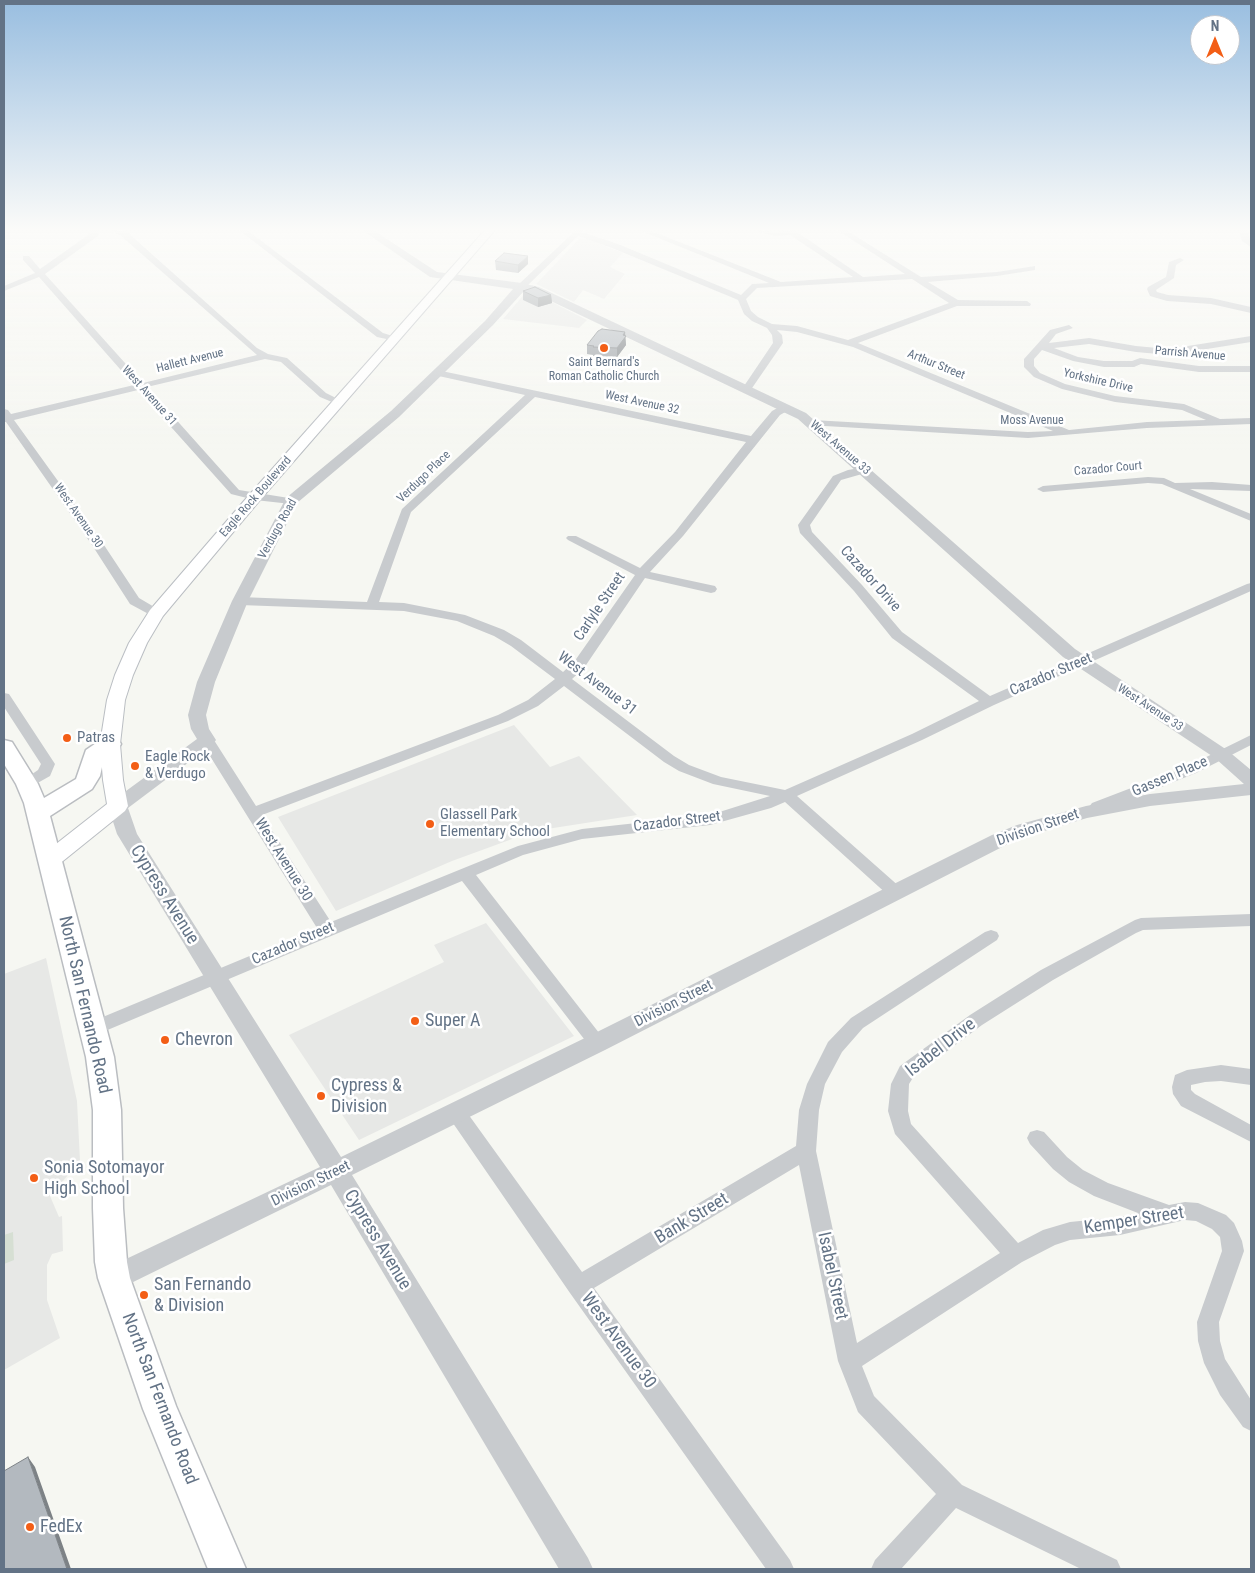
<!DOCTYPE html>
<html>
<head>
<meta charset="utf-8">
<style>
	body { margin:0 }
	#map { position:relative; width:1255px; height:1573px; overflow:hidden; background:#f6f7f2; font-family:"Roboto Condensed",sans-serif }
	canvas { display:block }
	.frame { position:absolute; inset:0; border:5px solid #637386; pointer-events:none }
	.north { position:absolute; left:1190px; top:15px; width:50px; height:50px; box-sizing:border-box; background:#fff; border:1px solid #c1c7cf; border-radius:50%; rotate:0deg; font-size:14px; font-weight:700; line-height:20px; text-align:center; color:#637386 }
	.north::after { content:''; display:block; margin:auto; width:18px; height:22px; background:#f35e16; clip-path:polygon(50% 0,100% 100%,50% 72%,0 100%) }
</style>
</head>
<body>
<div id="map">
<canvas width="1255" height="1573"></canvas>
<div class="frame"></div>
<div class="north">N</div>
</div>
<script>
const ctx = document.querySelector('canvas').getContext('2d');
ctx.lineJoin = 'round';
function paint(path, color) {
  ctx.fillStyle = color;
  ctx.fill(path, 'evenodd');
}
function toPath(rows) {
  const path = new Path2D();
  for (const r of rows) {
    path.moveTo(r[0], r[1]);
    for (let i = 2; i < r.length; i += 2) path.lineTo(r[i], r[i + 1]);
  }
  return path;
}
function trace(path, color, width, dash) {
  ctx.strokeStyle = color;
  ctx.lineWidth = width;
  ctx.lineCap = dash ? 'butt' : 'round';
  ctx.setLineDash(dash || []);
  ctx.stroke(path);
}
function drawText(font, color, halo, rows, align = 'center') {
  ctx.font = font + ' "Roboto Condensed",sans-serif';
  ctx.lineWidth = 5;
  ctx.setLineDash([]);
  ctx.textBaseline = 'middle';
  ctx.strokeStyle = halo;
  ctx.fillStyle = color;
  for (const [text, x, y, turn = 0] of rows) {
    ctx.save();
    ctx.translate(x, y);
    ctx.rotate((+turn || 0) * Math.PI / 180);
    ctx.textAlign = isNaN(turn) ? turn : align;
    if (halo) ctx.strokeText(text, 0, 0);
    ctx.fillText(text, 0, 0);
    ctx.restore();
  }
}
const built = toPath([
	[579,239,587,239,623,253,610,267,625,274,604,299,583,290,574,302,536,284],
	[526,292,536,294,587,320,579,328,503,319],
	[514,725,550,767,579,756,637,815,534,831,452,861,336,911,278,817],
	[486,923,574,1036,359,1140,289,1035,444,962,434,945],
	[46,958,77,1101,80,1161,50,1196,59,1217,62,1216,63,1251,52,1254,47,1265,47,1300,60,1338,4,1370,4,974]
]);
const green = toPath([
	[13,1232,14,1260,4,1264,4,1235]
]);
const minor = toPath([
	[92,230,100,230,98,236,45,274,143,383,257,355,120,235,110,230,126,231,257,348,268,354,287,358,326,393,344,402,339,405,320,397,281,362,265,359,147,387,239,490,295,499,297,501,291,504,255,500,231,494,138,390,14,420,102,542,139,598,161,611,162,614,161,617,156,618,130,604,92,545,6,422,4,422,4,409,8,410,11,414,134,385,39,277,4,291,4,286,35,273,23,260,23,256,29,256,40,269,91,233,92,230],
	[239,230,247,230,383,333,396,337,396,341,377,337,239,230],
	[576,230,584,230,582,232,618,244,741,295,752,284,769,283,639,230,649,230,781,282,853,277,790,235,776,236,759,232,758,230,776,232,794,230,863,277,905,274,837,230,846,230,921,277,997,272,1035,266,1035,270,997,276,928,282,958,300,1027,301,1031,304,1030,306,957,306,858,343,1069,430,1147,422,1206,420,1182,410,1115,402,1062,389,1034,377,1024,367,1024,359,1050,330,1069,325,1073,328,1056,334,1049,343,1089,338,1136,346,1169,349,1251,336,1251,342,1169,355,1136,352,1089,344,1054,348,1078,357,1104,361,1132,361,1140,358,1199,366,1251,366,1251,372,1199,372,1141,364,1134,367,1104,367,1073,361,1042,350,1034,359,1034,366,1040,373,1065,384,1115,396,1184,404,1220,419,1251,418,1251,424,1147,428,1028,438,808,425,808,421,812,420,1028,432,1053,431,853,347,797,332,777,330,782,335,783,343,750,391,744,391,742,389,773,343,772,335,767,328,752,321,744,314,738,300,731,297,612,248,578,236,525,288,519,288,519,284,576,230],
	[912,279,949,303,848,340,797,326,772,324,758,317,751,311,746,299,757,288,912,279],
	[1239,230,1247,230,1251,241,1251,247,1242,241,1239,230],
	[1180,258,1184,260,1176,265,1174,278,1156,290,1157,292,1168,295,1211,298,1251,307,1251,313,1211,304,1167,301,1150,296,1147,289,1148,287,1166,277,1169,262,1180,258],
	[437,370,751,436,772,411,781,406,789,406,789,410,780,415,683,536,650,572,715,586,717,589,715,592,711,593,645,578,584,668,572,679,674,756,689,765,721,777,785,790,912,734,979,701,892,638,854,591,800,533,798,525,833,476,848,470,865,467,870,470,869,472,841,480,810,525,812,532,862,585,902,632,990,696,1247,584,1251,583,1251,591,994,705,922,740,797,796,901,888,903,892,901,896,895,898,889,896,785,802,771,808,710,825,582,839,523,855,476,875,603,1038,606,1043,603,1048,597,1050,591,1048,462,881,98,1034,92,1036,86,1034,83,1029,86,1024,317,928,200,740,202,737,212,737,256,806,498,715,528,700,555,679,511,646,494,636,457,621,404,611,240,605,234,601,240,597,367,602,402,509,525,395,434,375,434,371,437,370],
	[535,397,746,442,675,532,640,568,576,536,568,536,566,538,568,540,635,575,574,662,563,672,521,640,504,630,465,615,404,603,379,602,411,512,535,397],
	[564,686,664,762,679,771,713,784,770,796,710,815,582,829,518,846,331,922,262,815,508,721,538,706,564,686],
	[1148,477,1164,478,1175,483,1212,482,1251,485,1251,491,1190,489,1251,514,1251,521,1162,484,1148,483,1043,492,1037,489,1043,486,1148,477],
	[4,693,9,694,55,764,50,776,27,789,22,787,20,784,22,781,38,770,41,764,4,707,4,693],
	[1251,735,1251,745,1196,773,1102,811,1097,812,1092,811,1089,807,1092,803,1186,767,1251,735],
	[1251,914,1251,926,1143,930,1136,933,1053,980,982,1025,914,1076,909,1084,908,1111,911,1124,1018,1243,1043,1230,1070,1222,1120,1217,1138,1213,1094,1196,1069,1182,1053,1169,1030,1144,1027,1138,1030,1132,1037,1130,1044,1132,1067,1157,1083,1170,1108,1183,1169,1205,1185,1202,1198,1203,1226,1215,1234,1223,1242,1241,1244,1251,1219,1322,1220,1341,1225,1359,1251,1400,1251,1431,1243,1427,1220,1395,1204,1363,1198,1341,1197,1322,1222,1251,1220,1237,1212,1229,1196,1221,1185,1220,1120,1235,1070,1240,1055,1245,1022,1262,862,1366,874,1396,962,1485,1117,1560,1121,1569,1081,1569,956,1508,901,1569,871,1569,875,1560,936,1494,858,1412,838,1361,799,1165,594,1288,790,1560,794,1569,766,1569,570,1293,446,1113,449,1107,456,1105,463,1107,582,1272,796,1146,799,1110,807,1084,828,1042,851,1018,985,932,991,930,997,932,999,936,997,940,863,1028,842,1052,825,1084,819,1110,816,1151,857,1343,1000,1253,895,1134,888,1111,891,1084,900,1066,970,1015,1041,970,1135,920,1141,918,1251,914],
	[1221,1065,1251,1069,1251,1085,1221,1081,1205,1082,1191,1085,1191,1090,1195,1094,1251,1125,1251,1142,1181,1106,1173,1094,1172,1087,1175,1075,1187,1070,1221,1065]
]);
const tertiary = toPath([
	[362,230,373,230,437,272,522,283,539,287,806,413,1075,649,1227,750,1251,770,1251,795,1150,806,1087,818,1031,835,1006,845,605,1050,352,1175,588,1558,593,1569,559,1569,331,1185,123,1287,114,1291,105,1287,101,1278,105,1269,320,1167,117,834,108,806,111,802,197,739,191,729,188,715,197,682,232,601,286,498,391,411,485,321,513,289,430,277,362,230],
	[524,291,532,292,798,419,1063,657,1215,758,1244,784,1150,794,1086,806,1017,825,992,835,589,1036,341,1157,137,834,128,808,213,744,216,740,209,729,206,715,215,682,248,601,297,503,399,417,493,325,524,291]
]);
const secondary = toPath([
	[485,230,495,230,260,500,163,616,147,643,133,675,125,700,120,744,123,780,128,806,125,811,58,865,50,867,42,865,39,860,42,855,107,804,103,780,100,744,107,700,115,675,129,643,150,610,250,494,485,230]
]);
const primary = toPath([
	[110,737,118,739,121,744,118,749,104,758,100,776,92,789,50,816,114,1057,121,1110,123,1208,127,1262,130,1278,176,1406,246,1569,208,1569,143,1409,98,1278,95,1262,93,1208,93,1110,86,1057,24,803,16,784,4,764,4,740,12,742,38,784,44,798,76,779,86,750,102,739,110,737]
]);
const wall = toPath([
	[495,261,528,264,518,273,496,270],
	[523,291,551,295,552,303,538,307,523,300],
	[625,336,626,345,617,357,593,356,593,355,587,354,587,345]
]);
const shadedWall = toPath([
	[528,256,528,264,518,273,518,265],
	[551,295,552,303,538,307,538,298],
	[625,332,626,345,617,357,617,348,623,335],
	[28,1457,35,1467,71,1569,67,1569]
]);
const building = toPath([
	[504,253,528,256,518,265,495,261,504,253],
	[535,287,551,295,538,298,523,291,535,287],
	[602,329,625,332,623,335,626,336,617,348,593,347,594,346,587,345,598,331,602,329],
	[28,1457,67,1569,4,1569,4,1471,28,1457]
]);
const markers = [
	[604,348,5,"#f35e16"],
	[67,738,5,"#f35e16"],
	[135,766,5,"#f35e16"],
	[430,824,5,"#f35e16"],
	[415,1021,5,"#f35e16"],
	[165,1040,5,"#f35e16"],
	[321,1096,5,"#f35e16"],
	[34,1178,5,"#f35e16"],
	[144,1295,5,"#f35e16"],
	[30,1527,5,"#f35e16"]
];
const farStreetnames = [
	["Parrish Avenue",1190,354,5],
	["Hallett Avenue",190,361,-14],
	["Arthur Street",936,365,22],
	["Yorkshire Drive",1098,381,13],
	["West Avenue 31",149,396,48],
	["West Avenue 32",642,403,12],
	["Moss Avenue",1032,421],
	["West Avenue 33",840,448,41],
	["Cazador Court",1108,469,-5],
	["Verdugo Place",424,477,-44],
	["Eagle Rock Boulevard",256,497,-49],
	["West Avenue 30",78,516,55],
	["Verdugo Road",278,529,-61],
	["West Avenue 33",1150,708,33]
];
const farPoinames = [
	["Saint Bernard's",604,363],
	["Roman Catholic Church",604,377]
];
const streetNames = [
	["Cazador Drive",870,579,48],
	["Carlyle Street",600,607,-56],
	["Cazador Street",1051,675,-23],
	["West Avenue 31",597,684,37],
	["Gassen Place",1170,777,-23],
	["Cazador Street",677,822,-7],
	["Division Street",1038,828,-19],
	["West Avenue 30",283,860,58],
	["Cazador Street",293,944,-23],
	["Division Street",674,1004,-27],
	["Division Street",311,1184,-26]
];
const poiNames = [
	["Patras",77,738],
	["Eagle Rock",145,757],
	["& Verdugo",145,774],
	["Glassell Park",440,815],
	["Elementary School",440,832]
];
const nearStreetnames = [
	["Cypress Avenue",164,895,58],
	["North San Fernando Road",84,1005,77],
	["Isabel Drive",941,1048,-38],
	["Bank Street",692,1219,-31],
	["Kemper Street",1134,1221,-9],
	["Cypress Avenue",377,1240,59],
	["Isabel Street",832,1276,78],
	["West Avenue 30",618,1341,54],
	["North San Fernando Road",159,1399,69]
];
const nearPoinames = [
	["Super A",425,1021],
	["Chevron",175,1040],
	["Cypress &",331,1086],
	["Division",331,1107],
	["Sonia Sotomayor",44,1168],
	["High School",44,1189],
	["San Fernando",154,1285],
	["& Division",154,1306],
	["FedEx",40,1527]
];
paint(built, '#e7e8e6');
paint(green, '#d6dfd3');
trace(secondary, '#babec3', 2);
trace(primary, '#babdc1', 3);
paint(minor, '#c8cbce');
paint(tertiary, '#c8cbce');
paint(secondary, '#fff');
paint(primary, '#fff');
paint(wall, '#9a9fa4');
paint(shadedWall, '#7d8286');
paint(building, '#b3b9bf');
trace(building, '#7d8286', 1);
const sky = ctx.createLinearGradient(0, 0, 0, 450);
sky.addColorStop(0, '#99bee0');
sky.addColorStop(0.51, '#fbfbf9');
sky.addColorStop(1, '#fbfbf900');
ctx.fillStyle = sky;
ctx.fillRect(0, 0, 1255, 450);
for (const [x, y, r, color] of markers) {
  const dot = new Path2D();
  dot.arc(x, y, r, 0, 2 * Math.PI);
  ctx.fillStyle = color;
  ctx.fill(dot);
  trace(dot, '#fff', 2);
}
drawText('12px', '#637386', '#fff', farStreetnames);
drawText('12px', '#637386', '#fff', farPoinames);
drawText('15px', '#637386', '#fff', streetNames);
drawText('15px', '#637386', '#fff', poiNames, 'left');
drawText('18px', '#637386', '#fff', nearStreetnames);
drawText('18px', '#637386', '#fff', nearPoinames, 'left');
</script>
</body>
</html>
